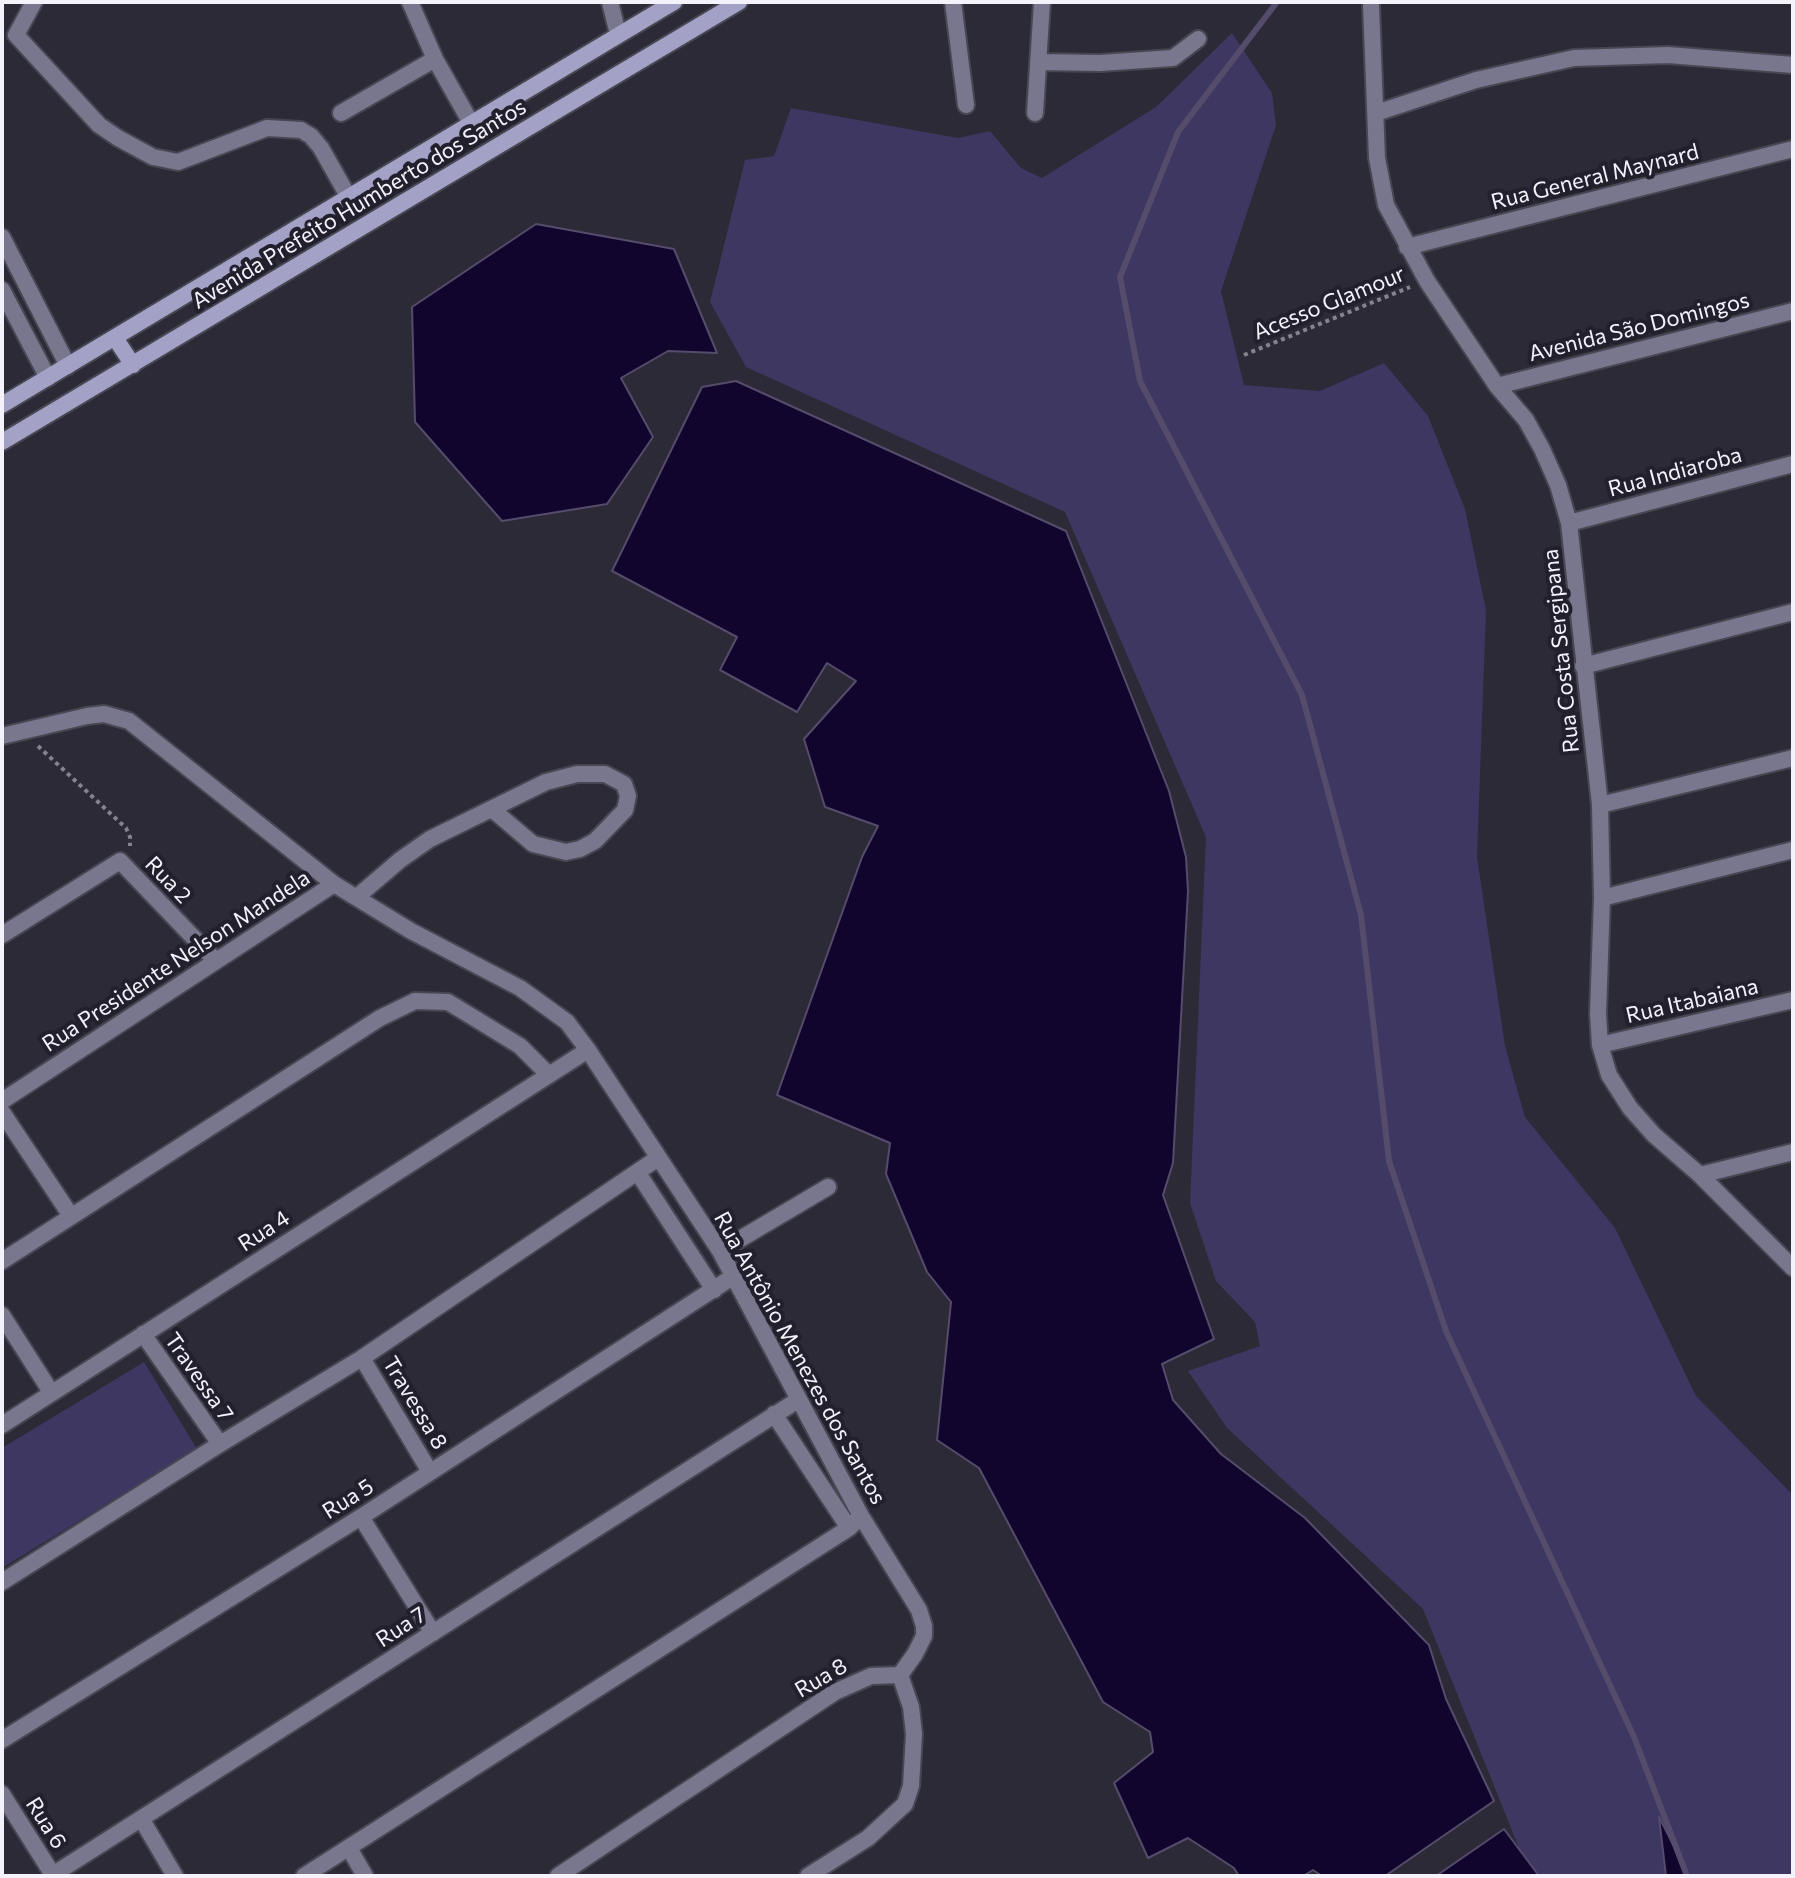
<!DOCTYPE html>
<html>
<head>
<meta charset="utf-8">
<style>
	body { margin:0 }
	#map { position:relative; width:1795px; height:1878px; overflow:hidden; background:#2b2a36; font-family:Commissioner,sans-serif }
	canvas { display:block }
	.frame { position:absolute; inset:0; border:4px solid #f4f3fb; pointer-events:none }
</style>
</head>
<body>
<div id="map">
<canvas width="1795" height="1878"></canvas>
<div class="frame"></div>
</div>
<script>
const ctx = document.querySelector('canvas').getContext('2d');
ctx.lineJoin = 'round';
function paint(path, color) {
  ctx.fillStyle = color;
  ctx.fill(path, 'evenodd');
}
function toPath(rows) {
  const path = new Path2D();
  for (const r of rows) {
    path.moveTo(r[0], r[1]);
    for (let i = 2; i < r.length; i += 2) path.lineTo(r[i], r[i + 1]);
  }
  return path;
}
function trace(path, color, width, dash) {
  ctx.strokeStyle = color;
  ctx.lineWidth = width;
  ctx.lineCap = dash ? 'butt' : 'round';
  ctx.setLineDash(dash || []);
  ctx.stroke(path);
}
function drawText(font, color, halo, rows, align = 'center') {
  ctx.font = font + ' Commissioner,sans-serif';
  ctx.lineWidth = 8;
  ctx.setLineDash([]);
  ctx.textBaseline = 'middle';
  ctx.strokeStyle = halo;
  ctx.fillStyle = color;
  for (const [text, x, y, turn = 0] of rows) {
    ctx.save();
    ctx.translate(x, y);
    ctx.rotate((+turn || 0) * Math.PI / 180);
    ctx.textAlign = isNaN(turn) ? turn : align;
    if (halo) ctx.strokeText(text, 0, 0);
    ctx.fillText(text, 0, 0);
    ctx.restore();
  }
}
const green = toPath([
	[1232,33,1272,93,1276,125,1221,291,1244,385,1320,391,1384,363,1428,416,1465,509,1486,610,1477,857,1505,1046,1525,1117,1615,1228,1696,1396,1793,1495,1793,1876,1689,1876,1660,1819,1666,1876,1533,1876,1527,1868,1423,1609,1227,1428,1188,1371,1260,1346,1255,1322,1216,1281,1190,1203,1206,837,1065,512,746,367,710,302,745,160,774,156,791,108,958,138,990,131,1021,168,1042,178,1156,107],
	[144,1362,197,1449,2,1568,2,1448]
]);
const water = toPath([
	[536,224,674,249,717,353,668,351,621,378,653,437,607,504,502,521,415,422,412,307,536,224],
	[736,381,1066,531,1169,791,1186,857,1188,891,1173,1163,1163,1195,1214,1339,1162,1364,1173,1400,1221,1454,1305,1518,1429,1645,1446,1699,1494,1801,1385,1876,1322,1876,1313,1870,1303,1876,1239,1876,1234,1868,1188,1838,1148,1858,1114,1783,1153,1752,1150,1732,1103,1702,979,1468,937,1440,951,1302,927,1272,886,1174,890,1143,777,1095,862,857,878,826,825,807,804,739,856,681,827,663,797,712,720,670,737,637,612,571,702,387,736,381],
	[1659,1817,1689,1876,1666,1876,1659,1817],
	[1504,1829,1539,1876,1436,1876,1504,1829]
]);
const stream = toPath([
	[1277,2,1178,132,1120,277,1140,381,1302,695,1361,915,1389,1161,1446,1331,1634,1737,1687,1876]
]);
const path = toPath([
	[1244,355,1410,287],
	[38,746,126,828,130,837,130,846]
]);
const street = toPath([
	[34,2,16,35,99,125,118,138,153,157,178,162,267,128,301,130,311,136,321,148,348,196],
	[410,2,435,59,471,123],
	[610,2,618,34],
	[953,2,966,105],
	[1371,5,1377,158,1386,205,1427,281,1497,386,1526,420,1542,449,1558,485,1569,523,1600,805,1602,898,1598,1014,1600,1045,1609,1075,1630,1108,1654,1135,1700,1175,1793,1268],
	[1038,62,1100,63,1173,58,1198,39],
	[341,113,435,59],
	[1035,113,1042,2],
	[1376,113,1476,80,1574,58,1668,55,1793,65],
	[2,237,68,366],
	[1407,247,1793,149],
	[2,290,48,378],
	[1497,386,1793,311],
	[1569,523,1793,464],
	[1583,666,1793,612],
	[2,736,87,716,104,714,129,721,334,884,411,931,520,988,567,1022,588,1050,720,1251,861,1516,919,1610,924,1626,924,1636,915,1654,900,1675],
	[1600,805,1793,758],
	[357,897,400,860,430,839,546,782,577,774,605,774,624,784,628,796,625,810,595,841,580,849,566,852,533,844,493,810],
	[1602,898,1793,850],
	[2,935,120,861,215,960],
	[1600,1045,1793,1000],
	[2,1101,334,884],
	[2,1112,71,1216],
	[638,1173,714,1290],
	[1700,1175,1793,1152],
	[720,1251,828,1187],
	[2,1261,380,1018,415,1001,448,1002,520,1046,548,1074],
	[2,1315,51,1392],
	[143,1334,220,1444],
	[362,1358,430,1472],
	[774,1414,849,1528],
	[2,1425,588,1050],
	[361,1517,433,1633],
	[2,1582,220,1444,362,1358,658,1158],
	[2,1740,361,1517,734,1276],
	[2,1794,53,1875],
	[142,1820,175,1876],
	[349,1848,365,1876],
	[51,1876,798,1400],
	[304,1876,849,1528,861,1516],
	[558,1876,835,1692,871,1676,900,1675],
	[808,1876,868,1838,905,1804,911,1786,914,1734,911,1707,900,1675]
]);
const secondary = toPath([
	[115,338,133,365],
	[2,405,674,2],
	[2,442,739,2]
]);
const streetNames = [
	["Rua General Maynard",1595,177,-14],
	["Avenida Prefeito Humberto dos Santos",359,204,-31],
	["Acesso Glamour",1329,303,-22],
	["Avenida São Domingos",1639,327,-14],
	["Rua Indiaroba",1675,472,-15],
	["Rua Costa Sergipana",1561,651,-96],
	["Rua 2",168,880,46],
	["Rua Presidente Nelson Mandela",176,961,-33],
	["Rua Itabaiana",1692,1001,-13],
	["Rua 4",264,1231,-33],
	["Rua Antônio Menezes dos Santos",800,1358,61],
	["Travessa 7",199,1377,55],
	["Travessa 8",415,1403,59],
	["Rua 5",348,1499,-32],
	["Rua 7",401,1627,-33],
	["Rua 8",821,1678,-30],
	["Rua 6",46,1823,58]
];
paint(green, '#3d3762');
paint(water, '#11052e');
trace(water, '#554c6c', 2);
trace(stream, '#554c6c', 6);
trace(street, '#474652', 20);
trace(secondary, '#474652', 20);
trace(path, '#85848e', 4, [4, 4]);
trace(street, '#78778d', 16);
trace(secondary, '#a4a1c6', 16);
drawText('22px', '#f4f3fb', '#21202c', streetNames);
</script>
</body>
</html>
